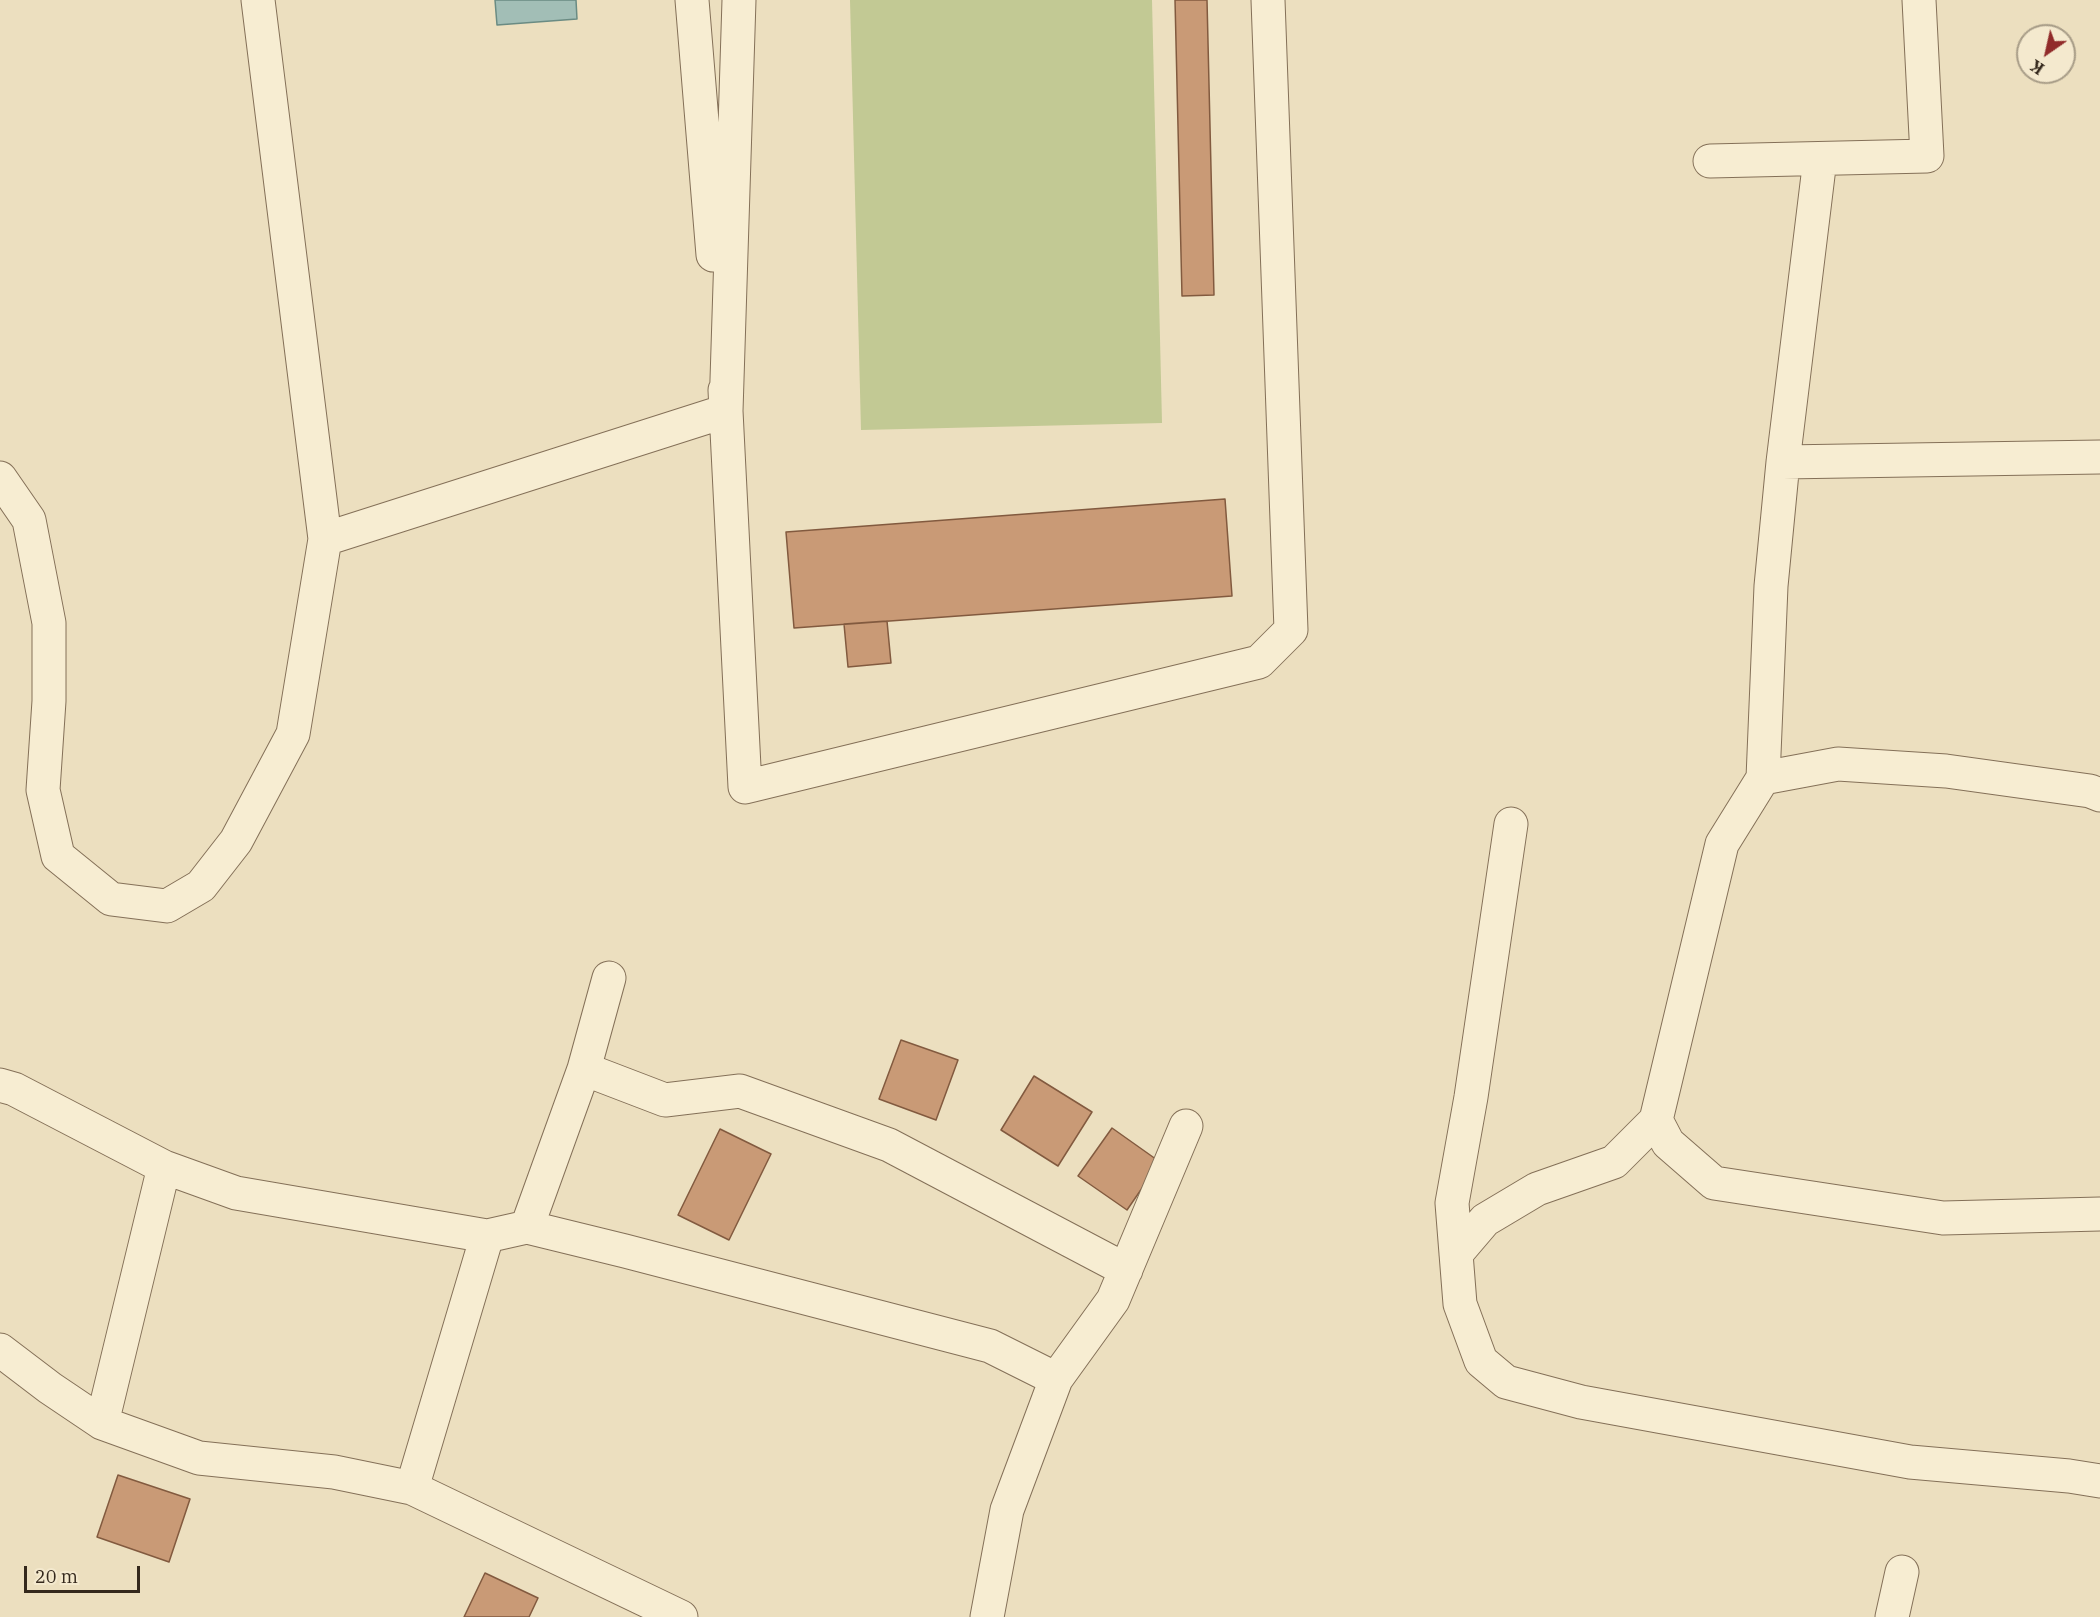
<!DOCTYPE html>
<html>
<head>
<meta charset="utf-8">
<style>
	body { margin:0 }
	#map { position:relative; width:2100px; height:1617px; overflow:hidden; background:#ecdfbf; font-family:"IBM Plex Serif",serif }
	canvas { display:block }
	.north { position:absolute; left:2016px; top:24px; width:60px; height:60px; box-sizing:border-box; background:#f4e9ce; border:2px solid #a79c87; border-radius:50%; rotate:214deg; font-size:16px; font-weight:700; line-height:24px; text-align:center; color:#34281c }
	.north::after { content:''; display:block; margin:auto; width:21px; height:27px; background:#912b2a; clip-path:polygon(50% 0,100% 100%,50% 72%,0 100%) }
	.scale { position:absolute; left:24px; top:1566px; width:116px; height:27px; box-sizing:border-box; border:3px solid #34281c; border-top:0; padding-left:8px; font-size:18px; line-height:21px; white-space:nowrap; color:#34281c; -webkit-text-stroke:4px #f4e9ce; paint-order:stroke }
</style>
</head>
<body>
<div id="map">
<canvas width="2100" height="1617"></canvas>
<div class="north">K</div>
<div class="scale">20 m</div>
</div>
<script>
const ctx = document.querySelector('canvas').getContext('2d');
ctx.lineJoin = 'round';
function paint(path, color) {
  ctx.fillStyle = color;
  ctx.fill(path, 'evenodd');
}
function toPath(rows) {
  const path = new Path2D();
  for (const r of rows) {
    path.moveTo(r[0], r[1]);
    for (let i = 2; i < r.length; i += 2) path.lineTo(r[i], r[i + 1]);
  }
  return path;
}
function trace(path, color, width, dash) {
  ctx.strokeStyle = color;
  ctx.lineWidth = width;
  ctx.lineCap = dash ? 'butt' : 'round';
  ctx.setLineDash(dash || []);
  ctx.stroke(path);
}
const green = toPath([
	[850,0,1152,0,1162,423,861,430]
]);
const water = toPath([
	[495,0,576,0,577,19,497,25,495,0]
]);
const building = toPath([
	[1175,0,1207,0,1214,295,1182,296,1175,0],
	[1225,499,1232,596,794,628,786,532,1225,499],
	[887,621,891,663,848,667,844,624,887,621],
	[901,1040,958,1060,936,1120,879,1099,901,1040],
	[1034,1076,1092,1112,1058,1166,1001,1130,1034,1076],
	[1112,1128,1160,1162,1127,1210,1078,1176,1112,1128],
	[720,1129,771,1154,729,1240,678,1215,720,1129],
	[118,1475,190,1499,169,1562,97,1537,118,1475],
	[485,1573,538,1598,529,1617,464,1617,485,1573]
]);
const minor = toPath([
	[692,0,713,255],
	[739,0,726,411,745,787,1259,662,1291,630,1268,0],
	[1820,159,1783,462,1771,586,1763,778,1838,764,1946,771,2090,791,2100,795],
	[1710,161,1927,156,1919,0],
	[1783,462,2100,457],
	[0,478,29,520,49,623,49,701,43,790,58,856,111,899,167,906,201,886,236,841,293,734,325,539,258,0],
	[325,539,726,411,725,390],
	[1511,824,1471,1097,1452,1203,1460,1304,1481,1361,1506,1382,1581,1402,1910,1462,2069,1476,2100,1481],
	[584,1069,665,1100,740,1091,889,1145,1126,1270],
	[0,1085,14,1089,164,1167,236,1193,487,1236,527,1227,625,1251,990,1346,1056,1379],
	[1656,1120,1668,1143,1714,1183,1943,1218,2100,1214],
	[527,1227,584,1069,609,978],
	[1456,1254,1485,1220,1537,1189,1614,1162,1656,1120,1722,844,1763,778],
	[0,1350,50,1388,102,1423,199,1458,334,1472,412,1488,681,1617],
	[102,1423,164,1167],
	[412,1488,487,1236],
	[987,1617,1007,1510,1056,1379,1113,1300,1186,1126],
	[1892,1617,1902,1572]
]);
paint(green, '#c2c994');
paint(water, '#a2beb6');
trace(water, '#6a8b83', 1.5);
paint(building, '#c99a76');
trace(building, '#825a3f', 1.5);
trace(minor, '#847058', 35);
trace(minor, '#f7edd2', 33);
</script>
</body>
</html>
